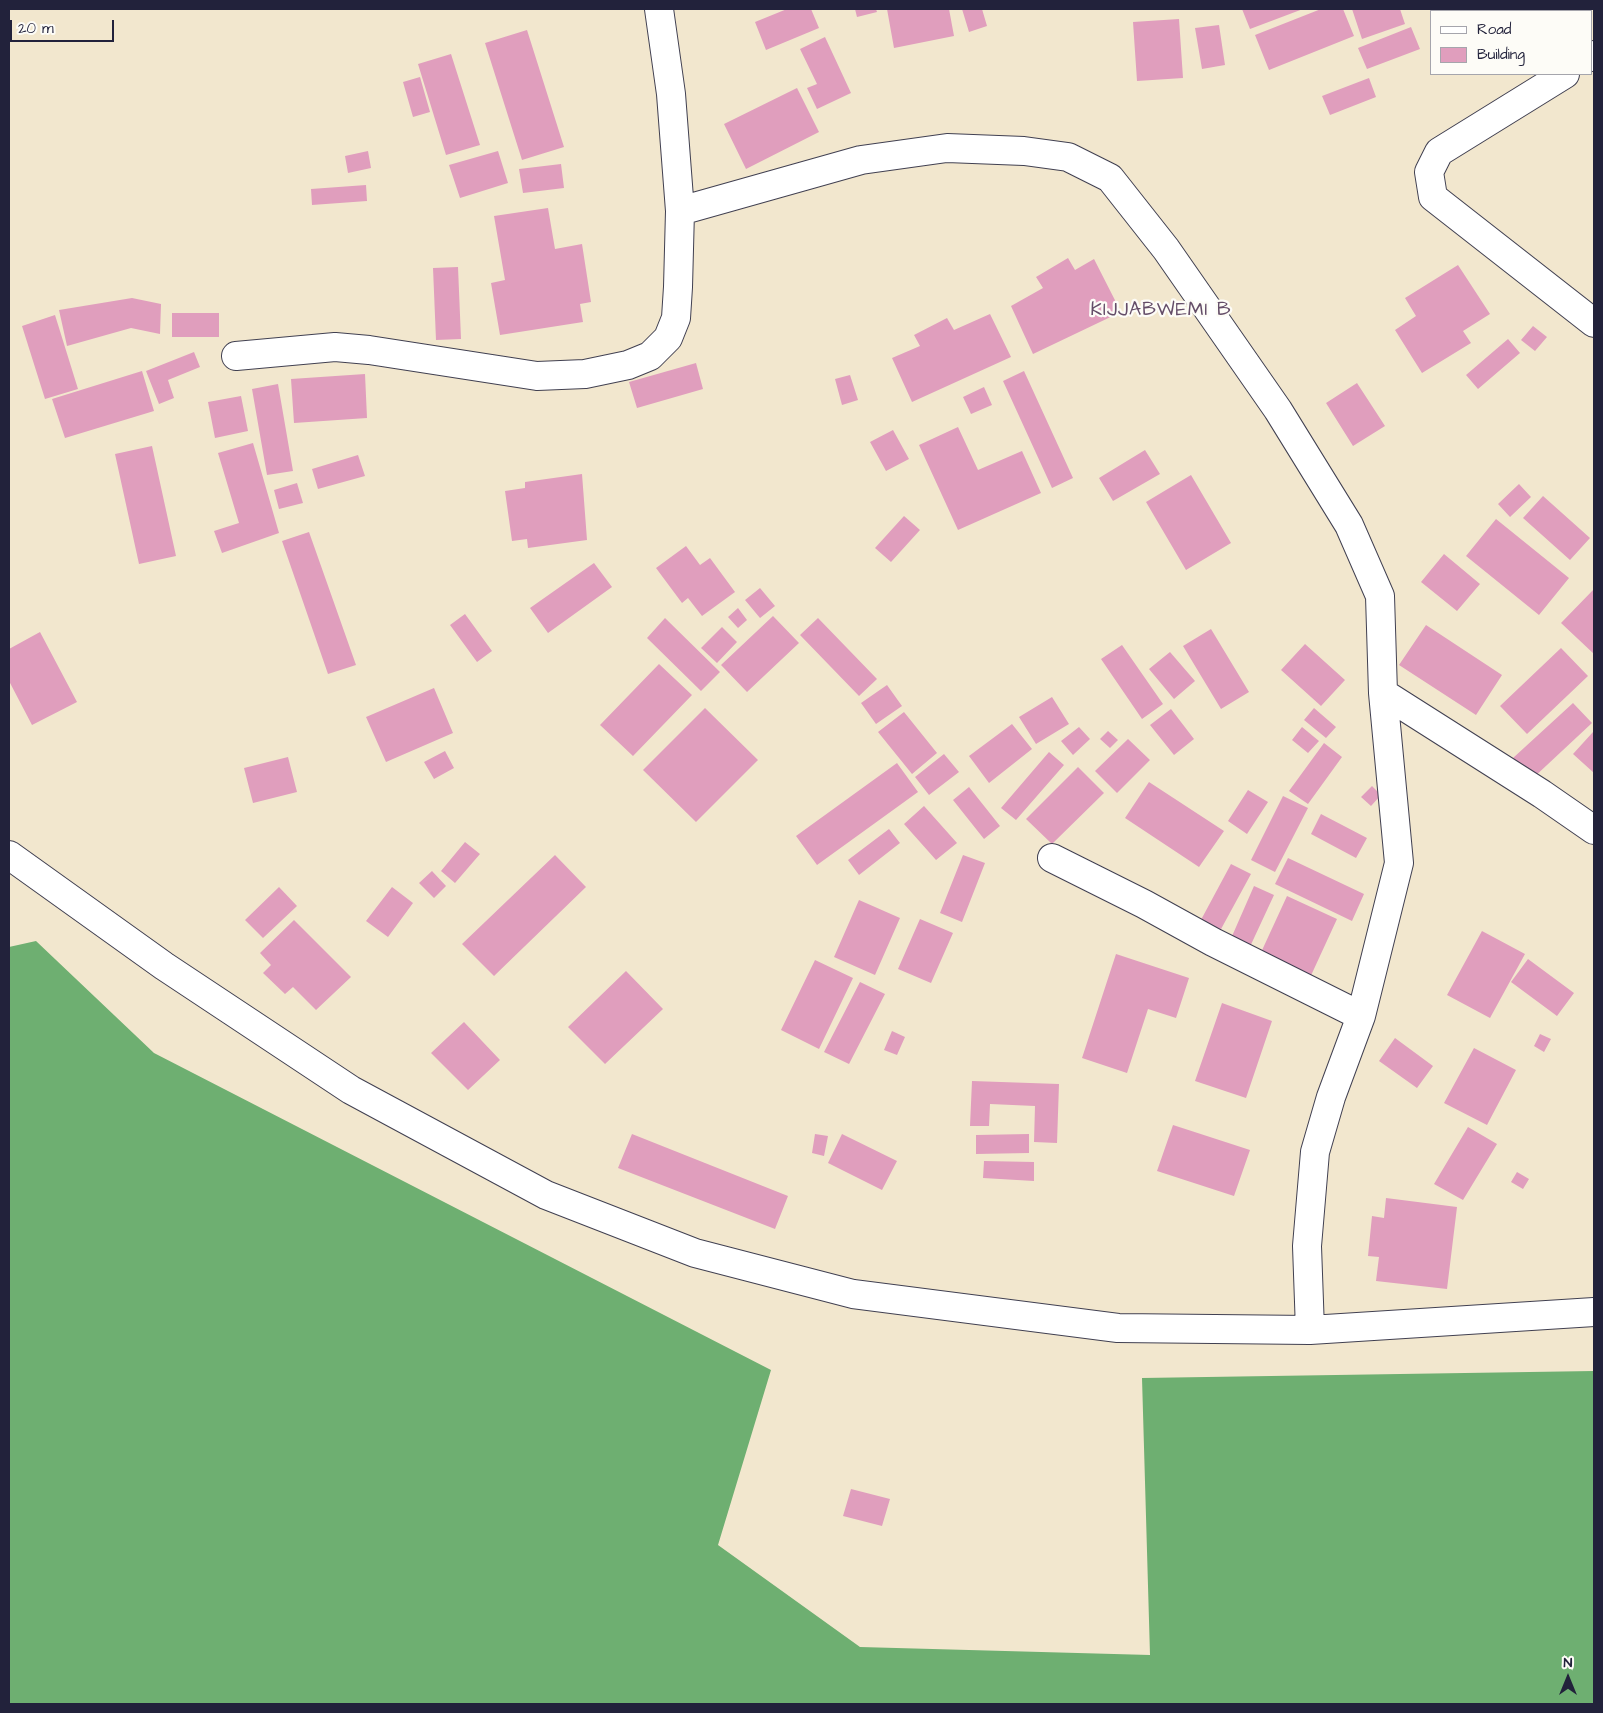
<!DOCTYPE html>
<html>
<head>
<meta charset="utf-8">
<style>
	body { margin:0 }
	#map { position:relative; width:1603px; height:1713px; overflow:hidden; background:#f2e7ce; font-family:"Architects Daughter",sans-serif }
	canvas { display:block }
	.frame { position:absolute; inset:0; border:10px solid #22223b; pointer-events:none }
	.legend { position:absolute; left:1430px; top:10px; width:162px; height:65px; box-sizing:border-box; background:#fdfcf7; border:1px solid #a5a5ac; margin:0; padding:6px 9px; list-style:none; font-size:15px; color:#22223b }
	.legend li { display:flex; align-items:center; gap:10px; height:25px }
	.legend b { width:25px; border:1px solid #a5a5ac }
	.north { position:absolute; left:1543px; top:1653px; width:50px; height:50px; -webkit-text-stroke:4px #fdfcf7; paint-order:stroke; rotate:0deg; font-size:14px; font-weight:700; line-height:20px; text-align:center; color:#22223b }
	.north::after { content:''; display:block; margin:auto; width:18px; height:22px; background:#22223b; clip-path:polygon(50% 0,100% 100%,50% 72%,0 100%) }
	.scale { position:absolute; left:10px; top:20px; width:104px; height:22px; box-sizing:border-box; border:2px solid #22223b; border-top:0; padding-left:6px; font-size:15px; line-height:18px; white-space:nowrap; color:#22223b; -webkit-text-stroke:4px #fdfcf7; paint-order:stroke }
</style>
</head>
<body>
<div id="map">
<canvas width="1603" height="1713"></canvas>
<div class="frame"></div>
<ul class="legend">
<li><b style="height:6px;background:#fff"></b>Road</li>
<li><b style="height:14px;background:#e09ebd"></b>Building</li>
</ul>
<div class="north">N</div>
<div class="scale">20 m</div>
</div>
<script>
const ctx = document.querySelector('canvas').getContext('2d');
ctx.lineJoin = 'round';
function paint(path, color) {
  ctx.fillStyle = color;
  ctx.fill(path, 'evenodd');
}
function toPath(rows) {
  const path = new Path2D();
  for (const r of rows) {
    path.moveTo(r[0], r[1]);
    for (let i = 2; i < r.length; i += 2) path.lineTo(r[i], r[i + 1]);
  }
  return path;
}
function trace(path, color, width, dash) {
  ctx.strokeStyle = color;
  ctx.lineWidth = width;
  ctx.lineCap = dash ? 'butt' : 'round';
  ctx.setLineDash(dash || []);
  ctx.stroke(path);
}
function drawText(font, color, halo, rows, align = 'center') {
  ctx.font = font + ' "Architects Daughter",sans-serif';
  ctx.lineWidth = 4.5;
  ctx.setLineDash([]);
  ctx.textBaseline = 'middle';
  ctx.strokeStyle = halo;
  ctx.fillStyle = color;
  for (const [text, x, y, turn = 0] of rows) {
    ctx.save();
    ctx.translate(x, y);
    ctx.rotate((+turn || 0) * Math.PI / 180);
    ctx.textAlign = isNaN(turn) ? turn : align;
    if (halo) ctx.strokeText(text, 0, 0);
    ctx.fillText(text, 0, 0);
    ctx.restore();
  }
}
const forest = toPath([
	[36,941,154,1053,771,1370,718,1545,860,1647,1150,1655,1142,1378,1594,1371,1594,1704,9,1704,9,947]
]);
const building = toPath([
	[787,9,811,9,819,28,766,50,755,22],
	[855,9,876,9,877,12,857,17],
	[887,9,949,9,954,36,894,48],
	[962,9,982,9,987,26,969,32],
	[1242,9,1303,9,1250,29],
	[1321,9,1343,9,1354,36,1269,70,1255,35],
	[1352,9,1400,9,1405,24,1362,39],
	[1523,9,1572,9,1573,11,1525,11],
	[1179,19,1183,78,1137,81,1133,22],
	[1219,25,1225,65,1202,69,1195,28],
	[1411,27,1420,49,1367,69,1358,48],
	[527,30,564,147,522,160,485,43],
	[825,37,851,93,817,109,807,88,817,84,800,49],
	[451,54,480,145,446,155,418,64],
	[420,77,430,112,413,117,403,82],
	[1369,78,1376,97,1330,115,1322,96],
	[797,88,819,132,746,169,724,124],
	[368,151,371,168,348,173,345,156],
	[498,151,508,183,460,198,449,165],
	[561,164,564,188,523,193,519,169],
	[366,185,367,201,312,205,311,189],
	[548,208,555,249,582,244,591,302,580,304,583,322,500,335,491,283,505,280,494,216],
	[1068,258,1075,270,1094,259,1121,312,1033,354,1011,306,1043,288,1036,277],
	[1458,265,1490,314,1463,331,1471,343,1422,373,1395,330,1416,316,1405,298],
	[458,267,461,339,436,340,433,268],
	[132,298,161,304,160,334,131,328,67,346,59,310],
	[172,313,219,313,219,337,172,337],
	[990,314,1011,357,912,402,892,358,920,346,914,335,947,318,954,330],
	[55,315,78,389,45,399,22,326],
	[1533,326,1547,337,1535,351,1521,340],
	[1508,339,1520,353,1478,389,1466,375],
	[194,352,200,367,168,380,174,398,159,404,146,371],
	[696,363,703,389,637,408,629,382],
	[142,371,154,411,65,438,52,399],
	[1024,371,1073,478,1052,488,1003,381],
	[365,374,367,418,294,423,291,379],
	[850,375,858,400,842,405,835,379],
	[1357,383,1385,426,1353,446,1326,403],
	[278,384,293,471,267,475,252,389],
	[984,387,992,405,971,414,963,397],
	[241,396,248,431,215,438,208,402],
	[958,427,978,470,1022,451,1041,493,958,530,919,445],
	[893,430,909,459,886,471,870,442],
	[253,443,279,533,222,553,214,531,239,523,218,453],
	[152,446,176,556,139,564,115,454],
	[1145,450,1160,474,1113,501,1099,478],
	[358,455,365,476,318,489,312,469],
	[582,474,587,540,528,548,527,539,512,541,505,491,525,488,525,482],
	[1191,475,1231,543,1186,570,1146,502],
	[297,483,303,503,279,509,274,490],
	[1519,484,1531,497,1510,517,1498,504],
	[1543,496,1590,538,1570,560,1523,518],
	[904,516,920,530,891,562,875,548],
	[1496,519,1569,578,1539,615,1466,556],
	[309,532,356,665,328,674,282,541],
	[686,546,700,565,710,558,735,592,702,616,688,598,682,603,656,568],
	[1444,554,1480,584,1457,611,1421,582],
	[594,563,612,587,548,633,530,608],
	[760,588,775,606,760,618,745,600],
	[1594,589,1594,654,1561,623],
	[738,608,747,620,738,628,728,617],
	[465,614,492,651,477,662,450,625],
	[773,616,799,643,747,692,721,665],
	[665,618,720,672,701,691,647,638],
	[818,618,877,679,859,696,800,635],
	[1426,625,1502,675,1476,715,1399,665],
	[722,627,737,642,717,663,701,648],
	[1211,629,1249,692,1221,709,1183,646],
	[40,632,77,702,32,725,9,681,9,649],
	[1305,644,1345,680,1321,706,1281,670],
	[1122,645,1163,704,1142,719,1101,659],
	[1561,648,1588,676,1527,734,1500,706],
	[1170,652,1195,681,1174,699,1149,669],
	[659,664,692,695,633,756,600,725],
	[887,685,902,706,876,724,861,703],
	[434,688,453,733,386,762,366,717],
	[1052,697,1069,724,1036,744,1019,717],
	[1573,703,1592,723,1532,779,1513,758],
	[705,708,758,760,696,822,643,770],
	[1314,708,1336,727,1326,738,1304,720],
	[1171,709,1194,739,1174,755,1150,725],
	[904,712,937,753,912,774,878,732],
	[1012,724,1032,749,989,783,969,756],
	[1079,727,1090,739,1073,755,1061,741],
	[1302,727,1319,741,1308,753,1292,740],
	[1108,731,1118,740,1110,748,1100,739],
	[1593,732,1594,733,1594,773,1573,754],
	[1128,739,1150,760,1117,793,1095,771],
	[1324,743,1342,757,1308,804,1289,791],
	[445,751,454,768,434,779,424,762],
	[1049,752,1064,765,1016,820,1001,808],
	[944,754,959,772,929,795,915,777],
	[288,757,297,792,253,803,244,768],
	[897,763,918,792,817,865,796,836],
	[1078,767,1104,793,1052,844,1026,819],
	[1149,782,1224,831,1199,867,1125,818],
	[1372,786,1381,795,1371,806,1361,797],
	[969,787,1000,826,984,839,953,800],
	[1248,790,1268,802,1247,834,1228,821],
	[1283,796,1308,808,1275,872,1251,860],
	[924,806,957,843,936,860,904,824],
	[1321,814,1367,838,1356,858,1311,834],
	[889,829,900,843,859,875,848,860],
	[465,842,480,854,455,883,441,871],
	[555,855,586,887,494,976,462,944],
	[963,855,985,863,962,922,940,913],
	[1288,858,1364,894,1352,921,1275,884],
	[1231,864,1251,874,1214,942,1195,931],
	[432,871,446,886,434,898,419,883],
	[1254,886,1274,895,1248,951,1229,943],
	[279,887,297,906,263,938,245,920],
	[392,887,413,903,388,937,366,921],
	[1287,896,1337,919,1308,982,1258,959],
	[859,900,900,918,875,975,834,957],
	[920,919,953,933,931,983,898,969],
	[294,920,351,977,316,1010,293,987,285,994,263,973,271,965,260,953],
	[1482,931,1525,954,1490,1018,1447,995],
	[1116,954,1189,978,1176,1018,1148,1009,1127,1073,1082,1058],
	[1528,959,1574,993,1557,1016,1511,982],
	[815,960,853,978,819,1049,781,1030],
	[626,971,663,1009,605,1064,568,1027],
	[860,982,885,994,849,1064,824,1052],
	[1222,1003,1272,1021,1246,1098,1195,1081],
	[464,1022,500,1060,468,1090,431,1053],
	[892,1031,905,1037,897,1055,884,1050],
	[1540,1034,1551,1039,1544,1052,1534,1046],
	[1395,1038,1433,1066,1417,1088,1379,1061],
	[1474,1048,1516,1070,1487,1125,1444,1103],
	[972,1081,1059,1084,1057,1143,1034,1142,1035,1106,990,1104,989,1126,970,1126],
	[1173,1125,1250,1150,1234,1196,1157,1171],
	[1468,1127,1497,1144,1463,1200,1434,1184],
	[632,1134,788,1196,775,1229,618,1168],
	[815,1134,828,1136,824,1156,812,1153],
	[842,1134,897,1161,882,1190,828,1163],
	[1029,1134,1029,1153,976,1154,976,1135],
	[984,1161,1034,1162,1034,1181,983,1178],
	[1517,1172,1529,1179,1523,1189,1511,1182],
	[1386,1198,1457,1207,1447,1289,1376,1281,1379,1257,1368,1256,1372,1216,1384,1218],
	[851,1489,890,1499,882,1526,843,1516]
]);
const street = toPath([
	[1592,57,1594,55],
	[1565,74,1439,152,1429,172,1433,197,1594,323],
	[680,211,861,160,947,148,1024,151,1068,157,1110,178,1166,249,1278,410,1349,525,1380,596,1383,693,1399,863,1361,1016,1331,1097,1315,1152,1307,1246,1310,1330],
	[236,356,335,347,369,350,537,376,585,374,628,365,650,356,668,338,676,318,678,287,680,211,671,94,659,9],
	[1383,693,1542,794,1594,830],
	[9,855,164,966,351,1090,546,1195,695,1253,853,1294,1118,1328,1310,1330,1594,1312],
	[1052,858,1144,904,1213,942,1361,1016]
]);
const quarterNames = [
	["KIJJABWEMI B",1161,311]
];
paint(forest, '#6eaf71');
paint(building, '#e09ebd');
trace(street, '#414051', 30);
trace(street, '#fff', 28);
ctx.letterSpacing = '1px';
drawText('19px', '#644d68', '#fdfcf7', quarterNames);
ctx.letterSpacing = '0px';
</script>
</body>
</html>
